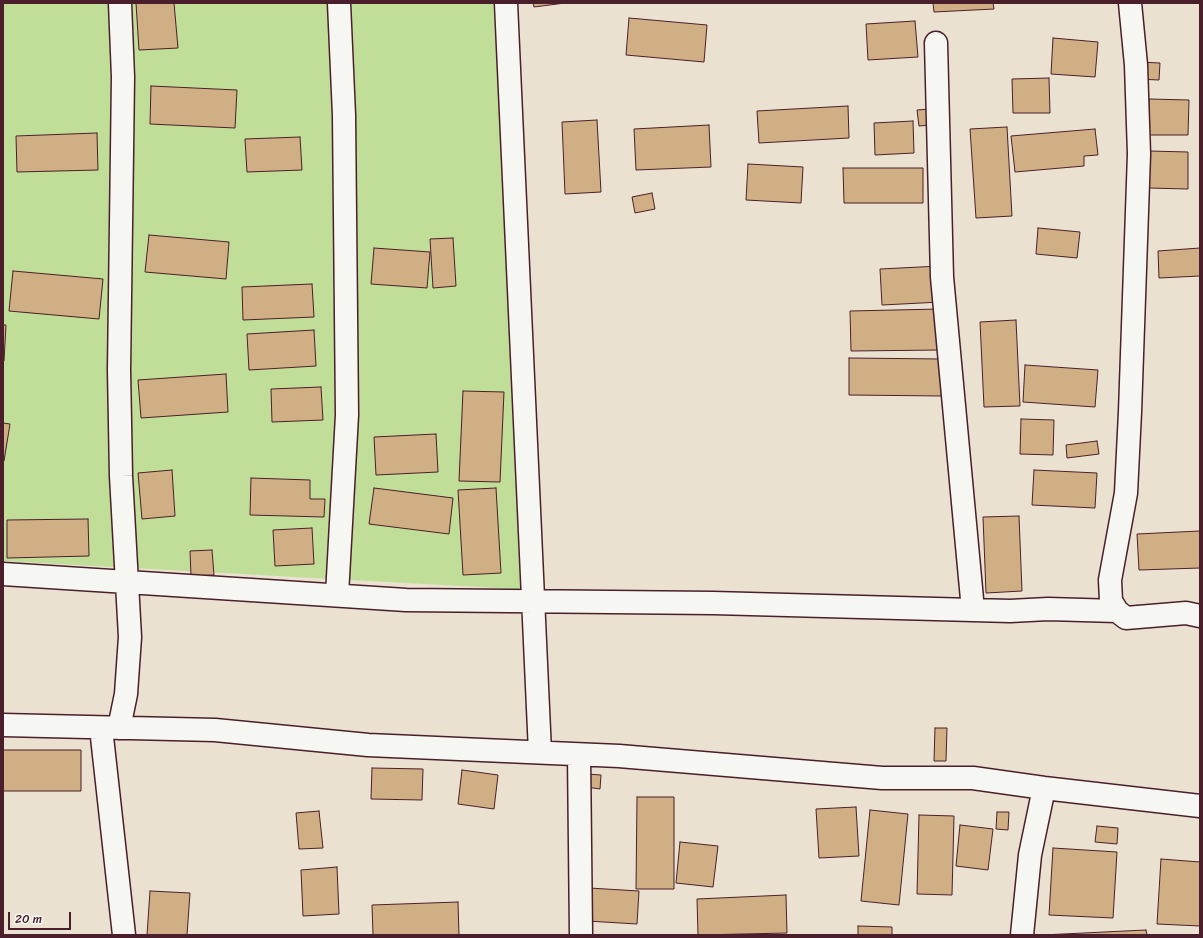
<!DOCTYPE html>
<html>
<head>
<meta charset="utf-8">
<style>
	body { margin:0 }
	#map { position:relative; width:1203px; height:938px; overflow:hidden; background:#ebe1d1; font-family:Sriracha,sans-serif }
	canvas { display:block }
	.frame { position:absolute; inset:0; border:4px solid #4a1f2b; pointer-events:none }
	.scale { position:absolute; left:8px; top:912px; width:63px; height:18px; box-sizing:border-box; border:2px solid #4a1f2b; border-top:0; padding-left:5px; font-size:12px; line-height:14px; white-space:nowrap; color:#4a1f2b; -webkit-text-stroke:3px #f6f6f2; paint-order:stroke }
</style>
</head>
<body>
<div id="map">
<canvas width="1203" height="938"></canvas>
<div class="frame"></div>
<div class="scale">20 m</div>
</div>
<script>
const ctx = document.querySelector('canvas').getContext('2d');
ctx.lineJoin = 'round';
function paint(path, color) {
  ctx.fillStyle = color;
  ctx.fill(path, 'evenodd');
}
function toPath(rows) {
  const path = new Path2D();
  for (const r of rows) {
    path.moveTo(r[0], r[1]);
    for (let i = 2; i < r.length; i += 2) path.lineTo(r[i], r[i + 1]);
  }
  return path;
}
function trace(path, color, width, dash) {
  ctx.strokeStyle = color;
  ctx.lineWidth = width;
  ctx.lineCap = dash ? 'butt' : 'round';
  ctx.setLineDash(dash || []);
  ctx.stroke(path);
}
const green = toPath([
	[3,3,501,3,534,590,3,561]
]);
const building = toPath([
	[136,3,174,3,178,48,139,50,136,3],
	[533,3,565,3,534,7,533,3],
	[933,3,993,3,994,9,934,12,933,3],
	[629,18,707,25,704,62,626,55,629,18],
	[915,21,918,57,868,60,866,24,915,21],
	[1053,38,1098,42,1095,77,1051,74,1053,38],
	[1138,62,1160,63,1159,80,1137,79,1138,62],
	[1049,78,1050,113,1013,113,1012,79,1049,78],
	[151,86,237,90,235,128,150,124,151,86],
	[1149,99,1189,100,1188,135,1148,135,1149,99],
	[848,106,849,138,759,143,757,111,848,106],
	[930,109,931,125,919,126,917,110,930,109],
	[597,120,601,192,565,194,562,122,597,120],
	[913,121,914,153,875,155,874,123,913,121],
	[709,125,711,167,636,170,634,129,709,125],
	[1007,127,1012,216,976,218,970,129,1007,127],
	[1095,129,1098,155,1084,156,1084,166,1015,172,1011,136,1095,129],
	[97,133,98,170,17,172,16,136,97,133],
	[300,137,302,170,247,172,245,139,300,137],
	[1149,151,1188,152,1188,189,1148,188,1149,151],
	[748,164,803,167,801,203,746,200,748,164],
	[843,168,923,168,923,203,844,203,843,168],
	[652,193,655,209,635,213,632,197,652,193],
	[1038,228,1080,232,1077,258,1036,254,1038,228],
	[149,235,229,242,226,279,145,272,149,235],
	[453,238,456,286,433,288,430,239,453,238],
	[374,248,430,252,427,288,371,284,374,248],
	[1200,248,1200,276,1159,278,1158,251,1200,248],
	[940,266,941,302,882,305,880,269,940,266],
	[13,271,103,279,99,319,9,311,13,271],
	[312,284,314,317,243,320,242,287,312,284],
	[940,309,941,350,851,351,850,311,940,309],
	[1016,320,1020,406,984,407,980,322,1016,320],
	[3,325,6,325,4,361,3,361,3,325],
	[314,330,316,366,249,370,247,334,314,330],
	[849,358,943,359,943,396,849,395,849,358],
	[1025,365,1098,370,1095,407,1023,402,1025,365],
	[226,374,228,412,141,418,138,380,226,374],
	[321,387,323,420,272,422,271,389,321,387],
	[463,391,504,392,500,482,459,481,463,391],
	[1021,419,1054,420,1053,455,1020,454,1021,419],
	[3,423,10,424,4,461,3,461,3,423],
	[436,434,438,472,376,475,374,437,436,434],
	[1097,441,1099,454,1067,458,1066,445,1097,441],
	[172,470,175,516,142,519,138,473,172,470],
	[1034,470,1097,473,1095,508,1032,505,1034,470],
	[251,478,310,480,310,499,325,499,324,517,250,515,251,478],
	[374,488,453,498,449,534,369,524,374,488],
	[496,488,501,573,463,575,458,490,496,488],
	[1019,516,1022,591,986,593,983,517,1019,516],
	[88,519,89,556,7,558,7,520,88,519],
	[312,528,314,564,275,566,273,530,312,528],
	[1200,531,1200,568,1139,570,1137,534,1200,531],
	[212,550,214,575,191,576,190,551,212,550],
	[935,728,947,728,946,761,934,761,935,728],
	[3,750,81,750,81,791,3,791,3,750],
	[372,768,423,769,422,800,371,799,372,768],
	[462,770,498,775,494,809,458,804,462,770],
	[587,774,601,775,600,789,586,787,587,774],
	[637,797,674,797,674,889,636,889,637,797],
	[856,807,859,856,819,858,816,809,856,807],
	[870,810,908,814,899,905,861,901,870,810],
	[319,811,323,848,299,849,296,813,319,811],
	[997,812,1009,812,1008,830,996,829,997,812],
	[919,815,954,816,952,895,917,894,919,815],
	[960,825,993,829,988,870,956,866,960,825],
	[1097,826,1118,828,1117,844,1095,842,1097,826],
	[680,842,718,846,713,887,676,883,680,842],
	[1053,848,1117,852,1113,918,1049,915,1053,848],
	[1161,859,1200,862,1200,926,1157,924,1161,859],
	[337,867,339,914,303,916,301,870,337,867],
	[589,888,639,891,637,924,587,921,589,888],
	[150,891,190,893,187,935,147,935,150,891],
	[786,895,787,933,698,935,697,899,786,895],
	[458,902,459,935,373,935,372,905,458,902],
	[858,926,892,927,892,935,858,935,858,926],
	[1146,930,1147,935,1042,935,1146,930]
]);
const street = toPath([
	[506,3,540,752],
	[1130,3,1136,65,1139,154,1130,412,1126,493,1110,580,1111,601,1117,611,1126,618,1186,613,1200,616],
	[936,43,942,277,973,610],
	[3,574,406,600,713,603,1010,611,1048,609,1117,611],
	[337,595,347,415,344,115,339,3],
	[3,725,215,730,368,745,619,756,882,778,973,778,1044,788,1200,806],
	[101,728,124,935],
	[119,728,126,694,130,637,121,476,119,370,123,77,120,3],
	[579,755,581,935],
	[1022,935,1030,855,1044,788]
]);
paint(green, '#c0de97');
paint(building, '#d1af84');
trace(building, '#4a1f2b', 1);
trace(street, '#4a1f2b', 25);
trace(street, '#f6f6f2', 22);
</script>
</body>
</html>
